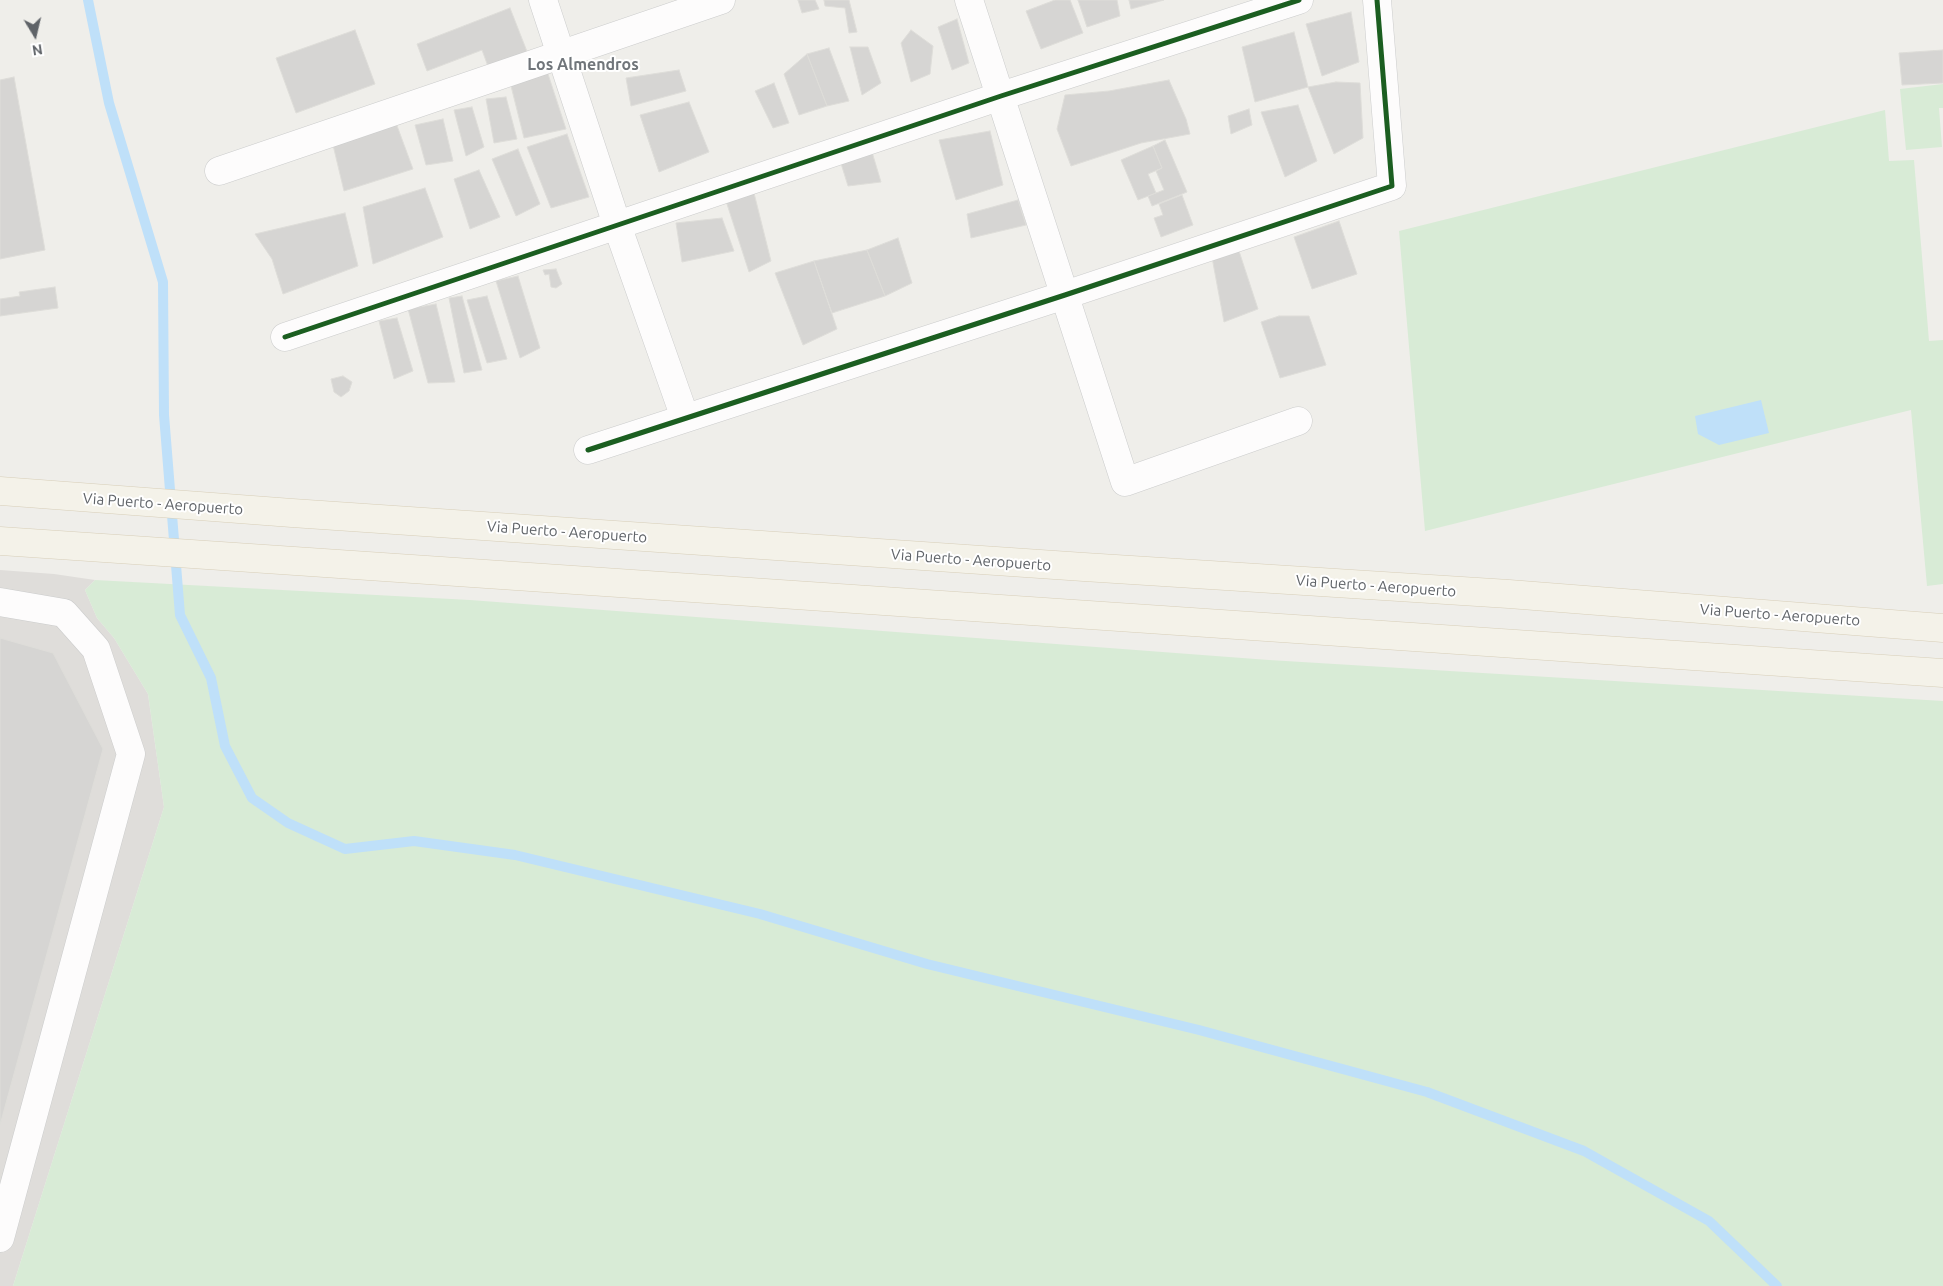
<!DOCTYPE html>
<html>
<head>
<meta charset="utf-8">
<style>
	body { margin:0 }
	#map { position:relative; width:1943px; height:1286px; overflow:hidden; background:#efeeea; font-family:Ubuntu,sans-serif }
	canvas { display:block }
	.north { position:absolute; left:10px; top:10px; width:50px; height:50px; -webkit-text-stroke:4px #fff; paint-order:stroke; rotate:171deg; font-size:14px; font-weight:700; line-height:20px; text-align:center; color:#5f6368 }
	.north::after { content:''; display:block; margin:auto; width:18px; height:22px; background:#5f6368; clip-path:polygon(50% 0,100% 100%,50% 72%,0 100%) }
</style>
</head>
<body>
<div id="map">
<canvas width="1943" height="1286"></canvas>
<div class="north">N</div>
</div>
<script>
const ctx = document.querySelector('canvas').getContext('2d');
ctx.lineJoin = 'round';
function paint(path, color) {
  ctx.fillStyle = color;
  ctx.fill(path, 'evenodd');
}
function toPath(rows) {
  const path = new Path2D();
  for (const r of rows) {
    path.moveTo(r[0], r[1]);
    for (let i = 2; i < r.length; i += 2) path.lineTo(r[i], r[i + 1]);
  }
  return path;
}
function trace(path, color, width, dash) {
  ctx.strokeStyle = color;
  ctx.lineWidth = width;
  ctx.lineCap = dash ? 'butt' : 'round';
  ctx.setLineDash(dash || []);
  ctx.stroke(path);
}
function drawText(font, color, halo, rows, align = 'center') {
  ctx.font = font + ' Ubuntu,sans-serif';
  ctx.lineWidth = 4;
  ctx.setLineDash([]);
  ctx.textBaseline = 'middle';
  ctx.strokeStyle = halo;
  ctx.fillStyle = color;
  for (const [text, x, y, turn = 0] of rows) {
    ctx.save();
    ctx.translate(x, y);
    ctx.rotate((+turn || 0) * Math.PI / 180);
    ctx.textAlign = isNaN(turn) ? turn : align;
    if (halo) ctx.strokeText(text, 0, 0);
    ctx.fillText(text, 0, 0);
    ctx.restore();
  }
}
const industrial = toPath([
	[0,570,54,574,95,580,85,590,97,618,114,638,148,694,164,807,13,1286,0,1286]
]);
const green = toPath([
	[1943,84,1943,108,1939,108,1942,147,1906,150,1900,89],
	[1885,110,1889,161,1914,160,1929,341,1943,340,1943,584,1927,586,1911,410,1425,531,1399,231],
	[95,580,470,600,1269,660,1943,701,1943,1286,13,1286,164,807,148,694,114,638,97,618,85,590]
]);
const water = toPath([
	[1761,400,1769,433,1719,445,1698,434,1695,416]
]);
const stream = toPath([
	[88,0,109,103,163,282,164,415,180,615,211,678,225,746,252,798,288,823,345,849,414,841,515,855,760,914,927,964,1199,1030,1427,1092,1584,1151,1709,1221,1777,1286]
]);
const building = toPath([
	[798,0,815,0,819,9,802,13,798,0],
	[824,0,849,0,857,32,849,33,845,8,825,6,824,0],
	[1055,0,1070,0,1083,33,1041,49,1026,11,1055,0],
	[1078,0,1117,0,1120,16,1087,27,1078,0],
	[1129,0,1164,0,1131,9,1129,0],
	[510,8,528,54,489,69,482,50,427,71,417,44,510,8],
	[1351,12,1359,62,1322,76,1306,24,1351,12],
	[957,19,969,63,952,70,938,27,957,19],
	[355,30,375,84,296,113,276,58,355,30],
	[911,30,933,46,930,74,911,82,901,43,911,30],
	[1294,32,1308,87,1255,102,1242,47,1294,32],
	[850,47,868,47,881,83,862,95,850,47],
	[829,48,849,101,827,106,807,54,829,48],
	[1943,50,1943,83,1902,85,1899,53,1943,50],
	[807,54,827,106,799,115,784,74,807,54],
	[679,70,686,91,631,106,626,78,679,70],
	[547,71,566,129,524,138,510,82,547,71],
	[14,77,45,250,0,259,0,80,14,77],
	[1169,80,1186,119,1190,134,1141,143,1071,166,1057,129,1065,95,1109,91,1169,80],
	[1336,82,1360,83,1363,138,1334,154,1308,87,1336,82],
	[774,83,789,123,773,128,755,91,774,83],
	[506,97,517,139,494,143,486,99,506,97],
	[689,102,709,152,659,172,640,115,689,102],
	[1298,105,1317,161,1285,177,1261,112,1298,105],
	[472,107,484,147,466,156,454,110,472,107],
	[1249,109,1252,125,1231,134,1228,116,1249,109],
	[443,119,453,161,426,165,415,125,443,119],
	[396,123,413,169,344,191,333,145,396,123],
	[990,131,1003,185,956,200,939,140,990,131],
	[567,134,589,197,551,208,527,147,567,134],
	[1165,140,1187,192,1152,206,1148,196,1164,190,1156,171,1162,168,1153,146,1165,140],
	[1153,146,1162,168,1148,174,1156,193,1138,200,1121,160,1153,146],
	[518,149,540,204,516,216,492,159,518,149],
	[872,152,881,182,848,186,839,157,872,152],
	[479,170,500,217,470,229,454,179,479,170],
	[425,188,443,237,373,264,363,207,425,188],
	[754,193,771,261,749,272,726,201,754,193],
	[1182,195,1193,225,1161,237,1154,218,1163,215,1159,204,1182,195],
	[1018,200,1026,225,971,238,967,214,1018,200],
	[345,213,358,266,283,294,272,259,255,234,345,213],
	[722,218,734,251,682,262,676,223,722,218],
	[1339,221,1357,274,1312,289,1294,237,1339,221],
	[898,238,912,283,885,296,867,250,898,238],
	[1238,248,1258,309,1224,322,1211,252,1238,248],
	[867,250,885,296,832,313,814,261,867,250],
	[814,261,837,329,803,345,775,273,814,261],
	[556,269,562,284,556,288,551,287,549,274,545,275,543,270,556,269],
	[518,276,540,348,520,358,496,281,518,276],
	[55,287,58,308,0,316,0,299,20,296,19,292,55,287],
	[462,296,482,370,464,373,449,298,462,296],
	[487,296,507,359,487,363,467,300,487,296],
	[436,304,455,382,428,383,408,309,436,304],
	[1279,316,1309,316,1326,365,1280,378,1261,322,1279,316],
	[397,318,413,371,394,379,379,321,397,318],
	[343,376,352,382,349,391,341,397,334,392,331,379,343,376],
	[0,638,53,653,103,749,0,1125,0,638]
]);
const minor = toPath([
	[543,0,617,225,685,418],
	[969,0,1125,482,1298,421],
	[219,171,721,0],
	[285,337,1001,96,1299,0],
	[588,450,1065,295,1392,186,1377,0],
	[0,602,64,613,96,649,131,754,0,1238]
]);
const major = toPath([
	[0,491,292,513,1084,567,1509,594,1943,628],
	[0,541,1943,673]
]);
const cycleway = toPath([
	[285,337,1001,96,1299,0],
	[588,450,1065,295,1392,186,1377,0]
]);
const streetNames = [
	["Via Puerto - Aeropuerto",163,504,4],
	["Via Puerto - Aeropuerto",567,532,4],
	["Via Puerto - Aeropuerto",971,560,4],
	["Via Puerto - Aeropuerto",1376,586,4],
	["Via Puerto - Aeropuerto",1780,615,4]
];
const neighbourhoodNames = [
	["Los Almendros",583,65]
];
paint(industrial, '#dfddda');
paint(green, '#d8ebd6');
paint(water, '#bfe0f9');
trace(stream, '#bfe0f9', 10);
paint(building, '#d6d5d3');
trace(building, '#deddd9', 1);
trace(minor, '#cbcccc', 29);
trace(major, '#d7ceb8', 29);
trace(minor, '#fdfcfc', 28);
trace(major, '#f4f2e9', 28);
trace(cycleway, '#1b5e20', 5);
drawText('15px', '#5f6368', '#fff', streetNames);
drawText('bold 16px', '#70757a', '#fff', neighbourhoodNames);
</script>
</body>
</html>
